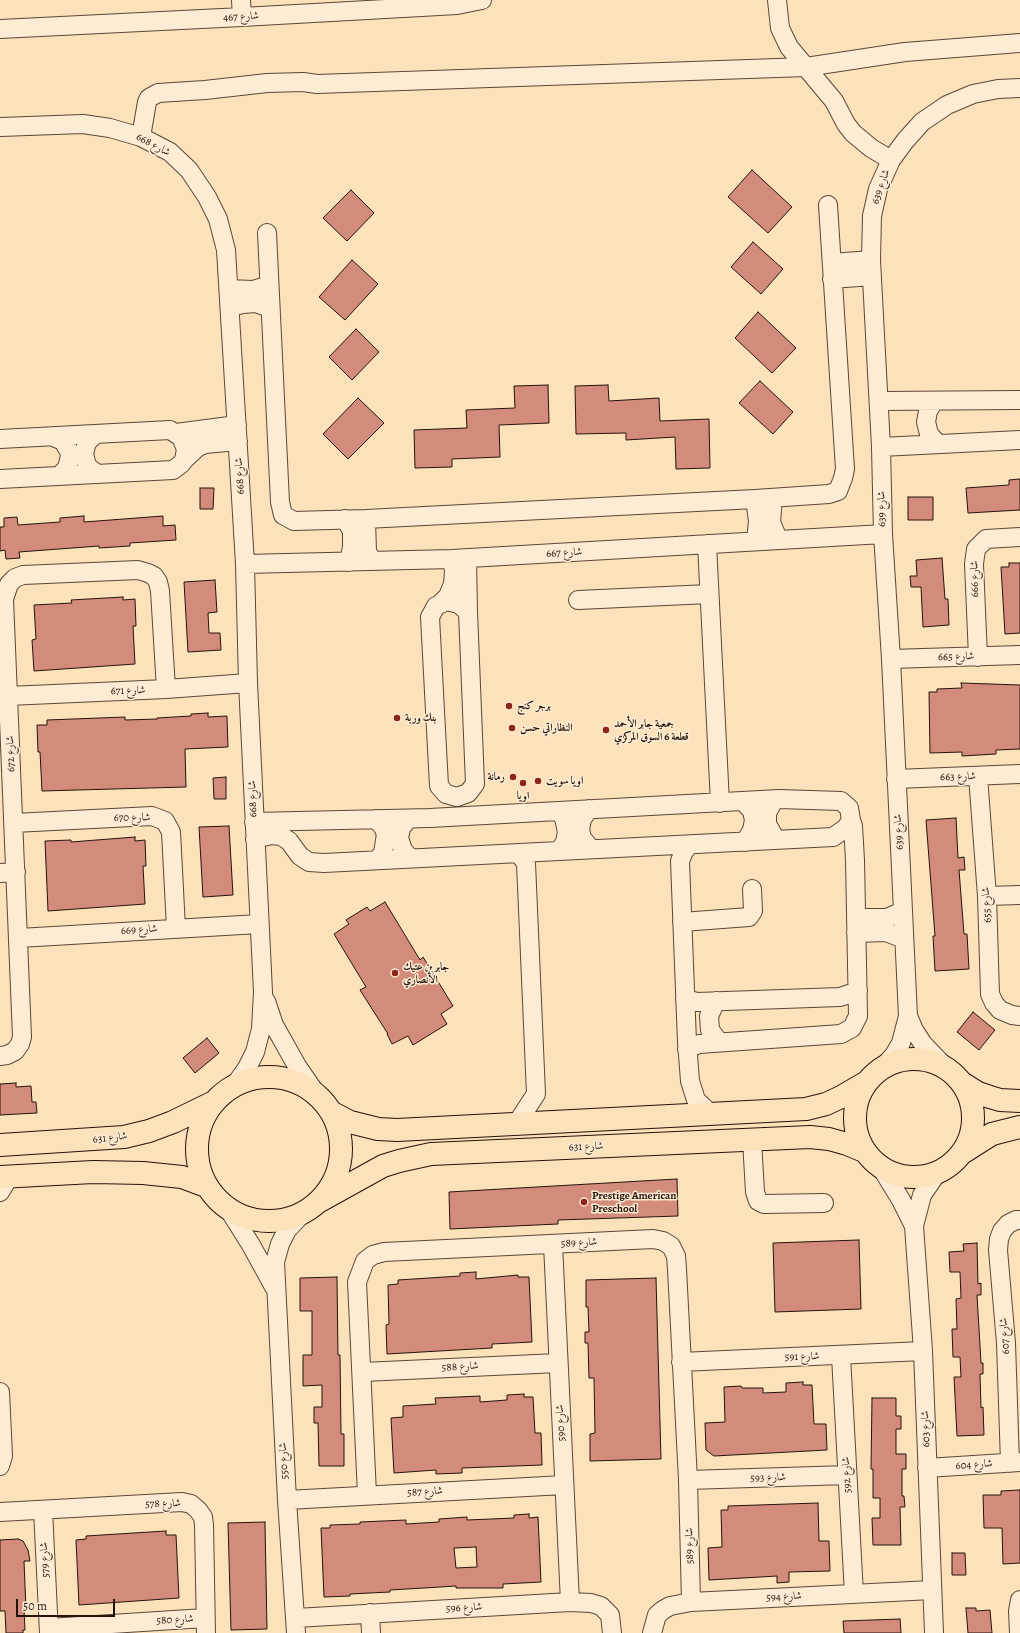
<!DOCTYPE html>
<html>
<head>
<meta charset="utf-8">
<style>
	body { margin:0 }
	#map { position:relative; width:1020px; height:1633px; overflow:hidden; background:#fce2bb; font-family:Alegreya,serif }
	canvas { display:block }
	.scale { position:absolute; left:16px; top:1599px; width:99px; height:18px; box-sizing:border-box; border:2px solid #241309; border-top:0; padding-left:5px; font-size:12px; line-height:14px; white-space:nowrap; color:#241309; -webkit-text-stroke:3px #fdecd3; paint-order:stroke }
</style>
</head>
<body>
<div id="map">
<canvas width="1020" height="1633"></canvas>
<div class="scale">50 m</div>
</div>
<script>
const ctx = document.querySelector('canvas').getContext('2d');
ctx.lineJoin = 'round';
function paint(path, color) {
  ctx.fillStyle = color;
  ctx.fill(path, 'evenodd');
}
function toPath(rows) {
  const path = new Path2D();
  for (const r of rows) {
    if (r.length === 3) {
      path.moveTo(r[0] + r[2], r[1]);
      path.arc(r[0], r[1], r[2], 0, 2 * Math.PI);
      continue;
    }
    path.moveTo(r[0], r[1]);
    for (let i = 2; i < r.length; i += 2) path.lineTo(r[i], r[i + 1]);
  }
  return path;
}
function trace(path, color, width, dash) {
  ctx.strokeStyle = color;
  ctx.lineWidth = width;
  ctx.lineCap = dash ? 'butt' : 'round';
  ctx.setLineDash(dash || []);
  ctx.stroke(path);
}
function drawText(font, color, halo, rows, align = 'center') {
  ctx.font = font + ' Alegreya,Amiri,serif';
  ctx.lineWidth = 3;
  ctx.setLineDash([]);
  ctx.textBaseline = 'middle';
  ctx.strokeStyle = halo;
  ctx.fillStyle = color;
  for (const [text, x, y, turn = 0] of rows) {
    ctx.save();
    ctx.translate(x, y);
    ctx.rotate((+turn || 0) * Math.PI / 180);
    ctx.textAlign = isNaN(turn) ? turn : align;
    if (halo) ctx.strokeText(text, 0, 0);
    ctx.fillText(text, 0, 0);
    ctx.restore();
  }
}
const building = toPath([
	[752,170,792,207,768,233,728,197,752,170],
	[351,190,374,213,347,241,323,218,351,190],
	[753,242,783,269,761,294,731,267,753,242],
	[352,260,378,284,345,320,319,297,352,260],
	[758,312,796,348,772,373,735,338,758,312],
	[356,329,379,352,352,380,329,357,356,329],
	[760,381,793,412,773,434,739,403,760,381],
	[548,385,549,423,499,425,500,457,452,459,452,467,415,468,414,430,467,428,466,410,515,408,514,386,548,385],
	[608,385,609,401,659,398,660,421,709,419,710,468,676,469,675,437,626,440,626,433,576,434,575,386,608,385],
	[358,398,384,423,348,459,323,434,358,398],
	[1020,479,1020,510,968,513,966,488,1009,485,1009,480,1020,479],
	[200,488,214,488,213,509,200,509,200,488],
	[908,497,933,497,933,520,908,520,908,497],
	[84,516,84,522,163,516,163,526,175,525,176,540,130,543,130,546,99,548,99,546,19,552,20,558,6,559,5,550,0,551,0,527,4,527,4,518,17,517,18,525,60,522,60,518,84,516],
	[942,558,945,599,948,599,949,625,923,627,921,587,911,587,910,576,917,576,916,560,942,558],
	[1009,563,1020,563,1020,633,1005,634,1001,567,1009,567,1009,563],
	[215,580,217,612,208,613,209,633,220,633,221,650,188,652,184,582,215,580],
	[123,597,123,600,135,599,136,626,133,626,135,664,34,671,32,640,36,639,34,605,72,603,71,600,123,597],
	[961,683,1020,685,1020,749,996,750,996,754,962,756,962,752,930,753,929,692,937,692,937,689,962,688,961,683],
	[208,713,208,717,227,716,228,747,185,749,186,787,42,791,40,752,38,752,37,725,47,725,47,720,125,717,125,720,157,719,157,718,191,716,191,714,208,713],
	[226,777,226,799,214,799,213,778,226,777],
	[956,818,958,858,964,857,965,870,959,870,964,934,967,934,969,969,935,971,933,936,935,936,926,820,956,818],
	[229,826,233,895,203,897,199,827,229,826],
	[135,837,135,841,145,840,146,866,143,866,145,904,48,911,45,841,71,840,71,842,135,837],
	[385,902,420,960,423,957,453,1006,441,1014,447,1024,413,1045,408,1036,392,1044,387,1034,388,1034,360,990,366,987,334,934,349,924,346,920,367,907,370,911,385,902],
	[973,1012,995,1030,979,1050,957,1032,973,1012],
	[207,1038,219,1053,195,1073,183,1058,207,1038],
	[16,1083,16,1087,31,1086,32,1102,36,1102,37,1113,0,1115,0,1084,16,1083],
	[677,1179,678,1216,558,1220,558,1224,450,1229,449,1192,677,1179],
	[859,1240,861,1309,775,1312,773,1243,859,1240],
	[977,1243,978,1284,981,1283,981,1295,977,1295,981,1363,983,1363,983,1374,980,1374,981,1408,983,1407,984,1435,957,1436,954,1377,961,1377,960,1357,953,1357,952,1329,957,1329,956,1299,961,1298,960,1272,950,1272,949,1252,964,1251,963,1244,977,1243],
	[476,1272,476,1279,518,1275,518,1277,529,1277,532,1342,492,1344,492,1348,387,1354,386,1325,389,1324,388,1285,398,1284,398,1280,460,1276,460,1273,476,1272],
	[337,1277,338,1355,340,1355,341,1434,344,1434,344,1466,319,1466,318,1423,314,1423,314,1407,322,1407,322,1385,303,1386,303,1355,312,1355,312,1311,300,1311,300,1278,337,1277],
	[656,1278,661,1459,590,1461,590,1434,595,1433,594,1378,589,1378,588,1343,585,1343,585,1332,589,1332,588,1307,586,1307,586,1280,656,1278],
	[803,1382,803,1385,812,1385,814,1424,826,1424,827,1450,714,1456,706,1450,705,1423,725,1422,724,1387,741,1386,742,1388,763,1388,763,1393,786,1392,786,1383,803,1382],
	[524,1394,524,1397,533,1397,535,1433,541,1433,542,1465,462,1468,462,1473,436,1474,436,1470,394,1473,391,1418,403,1417,403,1406,436,1404,435,1398,480,1396,480,1402,507,1400,507,1395,524,1394],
	[872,1398,896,1398,896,1416,901,1416,901,1429,896,1429,896,1454,906,1454,906,1469,902,1469,902,1496,904,1496,905,1507,900,1507,901,1545,873,1545,872,1518,880,1518,880,1498,873,1498,873,1469,871,1469,872,1398],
	[1020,1490,1020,1563,1003,1564,1002,1528,984,1528,983,1495,1001,1495,1001,1491,1020,1490],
	[818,1503,819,1541,829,1541,830,1571,789,1572,789,1582,777,1583,777,1576,709,1580,708,1548,722,1547,721,1510,728,1510,728,1506,818,1503],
	[529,1514,529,1518,538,1517,541,1582,503,1584,503,1588,456,1588,456,1586,424,1588,390,1590,390,1592,350,1594,350,1596,324,1597,321,1528,330,1528,330,1525,360,1524,360,1522,406,1520,406,1524,439,1522,439,1519,467,1517,467,1520,514,1518,514,1515,529,1514],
	[476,1547,477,1567,456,1568,454,1548,476,1547],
	[265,1522,267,1629,231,1630,228,1523,265,1522],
	[166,1531,166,1535,176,1535,179,1598,79,1605,76,1540,86,1539,86,1536,166,1531],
	[18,1539,23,1541,28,1550,30,1561,24,1561,26,1610,24,1610,25,1630,23,1630,23,1633,6,1633,5,1611,0,1611,0,1540,18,1539],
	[952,1553,965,1553,966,1575,952,1575,952,1553],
	[966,1608,976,1608,976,1611,990,1610,992,1633,968,1633,966,1608],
	[900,1619,901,1633,844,1633,843,1621,900,1619]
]);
const minor = toPath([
	[241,0,242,17],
	[777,0,780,28,789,47,834,101,846,124,853,133,871,148,891,160],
	[0,29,242,17,457,5,482,0],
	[0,127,83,124,110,128,141,137,170,152,189,170,207,197,218,219,226,250,245,564,248,683,263,992,261,1029,255,1052,247,1068,235,1085],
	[141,137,147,102,149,98,158,93,205,90,267,83,303,82,317,84,806,67,905,52,1020,43],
	[267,233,280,502,283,515,294,521,366,519,755,499,829,494,838,491,843,478,845,469,828,205],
	[832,263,871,260],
	[832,279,872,276],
	[229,289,253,290,269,285],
	[230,307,243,304,256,303,270,308],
	[879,401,1020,400],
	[934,401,928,411,926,422,929,434,938,444],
	[176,433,237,425],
	[96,434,87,442,84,454,87,466,97,474],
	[53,437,63,441,69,451,70,456,67,468,59,476],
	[0,439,170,430,181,437,186,449,184,460,181,464,173,470,0,479],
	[881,447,1020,440],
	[184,460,198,447,205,444,238,441],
	[773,498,771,522,778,539],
	[755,499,758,521,756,541],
	[345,519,352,531,352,547,349,562],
	[366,519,367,552,373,561],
	[707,544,720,803],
	[467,558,468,612],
	[245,564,452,559,883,534],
	[578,600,709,594],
	[447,601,459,604,468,612,475,784,468,793,457,797,446,794,439,786,430,617,436,606,447,601],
	[441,603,448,596,453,584,454,571,452,559],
	[978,657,974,564,976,549,986,539,1020,537],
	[891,659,1020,655],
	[8,696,166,689,248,683],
	[978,776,987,896,990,994,994,1003,1000,1010,1012,1015,1020,1016],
	[896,779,1020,774],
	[774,800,767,813,767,824,776,840],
	[743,801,752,811,754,820,752,830,745,842],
	[589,809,582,819,580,830,582,838,591,849],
	[558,811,564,818,567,832,565,842,559,851],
	[376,819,383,827,386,834,383,853,377,860],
	[408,819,401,828,399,838,403,850,410,858],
	[254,822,430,818,779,799,841,801,849,808,851,820,846,828,833,837,324,863,309,862,300,856,289,841,281,836,271,835,255,839],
	[14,823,152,816,165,821,171,832,176,928],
	[690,845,684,851,680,861,687,1042,690,1081,696,1100,711,1114],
	[0,873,16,872],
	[987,896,1020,895],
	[856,918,887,918,903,911],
	[682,922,749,917,753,911,752,889],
	[856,933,886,932,904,939],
	[19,938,259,924],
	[685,999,697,1002,840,997,858,991],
	[266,1001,274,1025,297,1066,317,1095],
	[716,1001,709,1016,710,1030,719,1042],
	[908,1016,914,1030,923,1044,945,1067],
	[687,1049,699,1044,841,1034,852,1028,858,1016,855,860,853,826,851,820],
	[0,1056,7,1055,15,1051,20,1044,22,1037,4,599,9,584,15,578,23,575,138,570,148,573,154,576,158,582,160,591,166,689],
	[884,1066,894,1055,901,1043,908,1016,891,659,883,534,881,447,871,260,872,216,878,189,891,160,905,141,922,122,947,105,973,94,998,89,1020,88],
	[517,1123,536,1094,526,863,518,853],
	[752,1140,755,1192,758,1201,764,1204,824,1203],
	[882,1169,901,1200,914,1226],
	[0,1192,9,1177],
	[229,1210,251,1245,274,1287],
	[553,1244,570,1602],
	[841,1356,854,1594],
	[681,1362,923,1351],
	[363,1372,558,1363],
	[0,1392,3,1456,0,1466],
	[1010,1463,1006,1343,998,1250,999,1239,1002,1231,1008,1224,1016,1220,1020,1220],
	[927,1468,1020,1462],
	[688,1480,847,1475],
	[367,1494,357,1282,365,1261,373,1255,384,1252,653,1239,663,1241,671,1246,676,1256,677,1269,688,1480,691,1602],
	[287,1500,564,1485],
	[43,1510,49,1633],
	[0,1512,182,1502,191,1504,198,1510,203,1517,204,1525,206,1633],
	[370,1613,371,1633],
	[296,1618,570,1602,591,1603,601,1606,610,1615,612,1633],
	[49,1628,205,1618],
	[296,1633,287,1500,275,1262,280,1244,287,1230,304,1212],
	[652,1633,657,1615,663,1610,670,1606,691,1602,932,1590],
	[934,1633,923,1351,914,1226,922,1195,937,1173],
	[1019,1633,1018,1611,1020,1600]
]);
const major = toPath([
	[914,1118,59],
	[269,1149,72],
	[962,1083,978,1093,990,1097,1000,1100,1020,1101],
	[331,1112,350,1122,378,1129,397,1130,806,1109,826,1104,841,1097,865,1083],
	[0,1145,124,1137,149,1131,173,1122,214,1102],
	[962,1153,992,1134,1020,1127],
	[0,1177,93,1172,143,1173,182,1177,206,1186],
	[318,1202,383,1166,399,1161,431,1154,810,1137,829,1139,847,1144,864,1151]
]);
const markers = [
	[509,706,4,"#8f2418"],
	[397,718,4,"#8f2418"],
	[512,728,4,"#8f2418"],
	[606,730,4,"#8f2418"],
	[513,777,4,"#8f2418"],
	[538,781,4,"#8f2418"],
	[523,783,4,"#8f2418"],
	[395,973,4,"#8f2418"],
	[584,1202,4,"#8f2418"]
];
const streetNames = [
	["شارع 467",241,17,-3],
	["شارع 668",153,145,28],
	["شارع 639",881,187,-71],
	["شارع 668",240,476,-93],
	["شارع 639",882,509,-91],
	["شارع 667",564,553,-3],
	["شارع 666",975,579,-91],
	["شارع 665",956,657,-2],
	["شارع 671",128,691,-2],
	["شارع 672",11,754,-92],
	["شارع 663",958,777,-2],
	["شارع 668",253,799,-92],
	["شارع 670",132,818,-1],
	["شارع 639",899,832,-93],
	["شارع 655",987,905,-93],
	["شارع 669",139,930,-4],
	["شارع 631",110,1138,-7],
	["شارع 631",586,1147,-3],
	["شارع 589",579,1243,-3],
	["شارع 607",1005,1336,-94],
	["شارع 591",802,1357,-2],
	["شارع 588",460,1367,-3],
	["شارع 590",561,1423,-93],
	["شارع 603",926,1429,-92],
	["شارع 550",284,1461,-93],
	["شارع 604",974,1465,-4],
	["شارع 592",847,1475,-93],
	["شارع 593",768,1478,-2],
	["شارع 587",425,1492,-3],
	["شارع 578",163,1504,-2],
	["شارع 589",690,1546,-91],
	["شارع 579",45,1560,-93],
	["شارع 594",784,1597,-3],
	["شارع 596",464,1608,-3],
	["شارع 580",175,1620,-3]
];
const poiNames = [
	["برجر كنج",517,706],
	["بنك وربة",405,718],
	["جمعية جابر الأحمد",614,724],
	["قطعة 6 السوق المركزي",614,737],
	["النظاراتي حسن",520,728],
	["رمانة",505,777,"right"],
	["اويا سويت",546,781],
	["اويا",523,796,"center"],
	["جابر بن عتيك",403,967],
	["الأنصاري",403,980],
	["Prestige American",592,1196],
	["Preschool",592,1209]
];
paint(building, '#d38c7c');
trace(building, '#241309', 1);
trace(minor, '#5a4736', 20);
trace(major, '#241309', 24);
trace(minor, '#fdecd3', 18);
trace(major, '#fce2bb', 22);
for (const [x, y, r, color] of markers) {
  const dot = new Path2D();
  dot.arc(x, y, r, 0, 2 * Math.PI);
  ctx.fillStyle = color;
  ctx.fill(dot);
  trace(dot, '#fdecd3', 1.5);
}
drawText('11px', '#241309', '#fdecd3', streetNames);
drawText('bold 11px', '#241309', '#fdecd3', poiNames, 'left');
</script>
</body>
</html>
